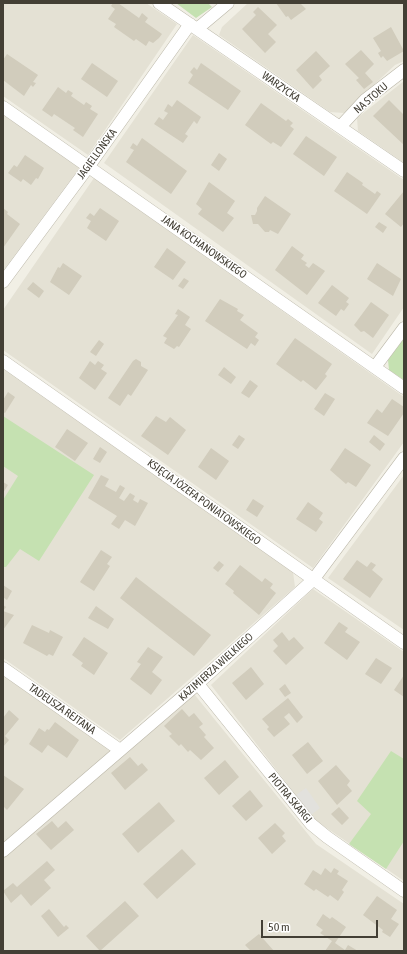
<!DOCTYPE html>
<html>
<head>
<meta charset="utf-8">
<style>
	body { margin:0 }
	#map { position:relative; width:407px; height:954px; overflow:hidden; background:#f1efe5; font-family:"Asap Condensed",sans-serif }
	canvas { display:block }
	.frame { position:absolute; inset:0; border:4px solid #433f35; pointer-events:none }
	.scale { position:absolute; left:261px; top:920px; width:117px; height:18px; box-sizing:border-box; border:2px solid #433f35; border-top:0; padding-left:5px; font-size:12px; line-height:14px; white-space:nowrap; color:#433f35; -webkit-text-stroke:3px #fff; paint-order:stroke }
</style>
</head>
<body>
<div id="map">
<canvas width="407" height="954"></canvas>
<div class="frame"></div>
<div class="scale">50 m</div>
</div>
<script>
const ctx = document.querySelector('canvas').getContext('2d');
ctx.lineJoin = 'round';
function paint(path, color) {
  ctx.fillStyle = color;
  ctx.fill(path, 'evenodd');
}
function toPath(rows) {
  const path = new Path2D();
  for (const r of rows) {
    path.moveTo(r[0], r[1]);
    for (let i = 2; i < r.length; i += 2) path.lineTo(r[i], r[i + 1]);
  }
  return path;
}
function trace(path, color, width, dash) {
  ctx.strokeStyle = color;
  ctx.lineWidth = width;
  ctx.lineCap = dash ? 'butt' : 'round';
  ctx.setLineDash(dash || []);
  ctx.stroke(path);
}
function drawText(font, color, halo, rows, align = 'center') {
  ctx.font = font + ' "Asap Condensed",sans-serif';
  ctx.lineWidth = 3;
  ctx.setLineDash([]);
  ctx.textBaseline = 'middle';
  ctx.strokeStyle = halo;
  ctx.fillStyle = color;
  for (const [text, x, y, turn = 0] of rows) {
    ctx.save();
    ctx.translate(x, y);
    ctx.rotate((+turn || 0) * Math.PI / 180);
    ctx.textAlign = isNaN(turn) ? turn : align;
    if (halo) ctx.strokeText(text, 0, 0);
    ctx.fillText(text, 0, 0);
    ctx.restore();
  }
}
const residential = toPath([
	[3,3,146,3,177,24,88,155,3,96],
	[248,3,404,3,404,61,395,65,344,113,330,112,219,35,222,27],
	[193,35,404,180,404,307,372,354,104,163],
	[404,81,404,163,358,131,357,118],
	[3,114,80,167,3,271],
	[94,178,404,397,404,442,313,568,3,350,3,310],
	[3,369,293,572,295,587,120,740,3,658],
	[404,475,404,630,328,578],
	[313,589,404,652,404,881,315,820,211,685],
	[3,675,113,750,3,844],
	[194,694,316,844,404,904,404,951,3,951,3,856]
]);
const green = toPath([
	[176,3,208,3,212,7,196,18],
	[404,338,404,380,389,370,388,360],
	[3,416,94,475,39,561,20,549,6,567,3,567,3,500,18,476,3,466],
	[391,751,404,759,404,841,386,869,349,844,371,814,357,801]
]);
const parking = toPath([
	[306,788,320,808,311,815,296,795]
]);
const building = toPath([
	[113,3,118,3,139,18,142,13,148,18,145,22,162,34,159,38,153,43,149,41,146,46,136,39,134,41,114,27,116,24,108,19,115,9,111,6],
	[276,3,300,3,306,9,291,20,288,16,286,17],
	[258,7,277,25,268,34,276,42,265,53,242,29,256,15,253,12],
	[391,27,404,51,387,61,383,56,381,58,378,53,381,51,373,38],
	[361,50,374,64,365,73,373,82,364,89,356,80,359,78,345,64],
	[316,51,330,66,319,76,322,80,313,89,296,70],
	[7,54,38,75,33,82,36,83,33,87,31,85,24,96,3,80,3,60],
	[92,63,118,81,107,97,81,79],
	[201,63,241,91,228,110,188,83,193,75,190,72,194,67,197,70],
	[58,87,66,93,68,90,73,93,71,96,84,105,86,102,92,106,90,109,98,114,83,137,73,130,75,128,54,114,52,117,42,110],
	[177,100,201,117,197,124,194,121,185,134,188,136,183,143,154,124,159,117,163,120,168,113,164,111,168,104,172,107],
	[389,100,404,115,404,145,373,116],
	[261,103,286,121,288,119,293,123,290,126,294,129,281,147,273,142,271,144,245,125],
	[306,136,337,157,324,176,293,154],
	[142,138,187,171,171,194,126,162,134,150,130,148,133,143,137,146],
	[219,153,227,159,219,171,211,165],
	[25,155,44,168,38,179,36,178,31,185,23,179,21,182,8,173,14,165,17,167],
	[347,172,363,183,362,185,375,194,377,191,381,194,367,214,334,191],
	[209,182,235,201,227,213,234,218,223,232,198,214,202,209,196,204],
	[404,191,404,223,401,227,385,214],
	[265,196,291,214,278,234,270,230,269,232,265,232,258,224,253,224,251,215,255,215,257,211,257,208],
	[3,208,8,212,7,214,20,224,3,248],
	[100,208,119,221,106,241,87,228,91,221,86,218,90,213,94,216],
	[379,222,387,227,383,233,375,227],
	[292,246,304,255,301,259,307,263,305,265,309,268,313,263,325,271,307,295,275,270],
	[167,248,186,262,173,280,154,267],
	[63,263,82,276,69,295,50,282,58,267,60,268],
	[377,263,401,279,393,296,367,279],
	[184,278,189,281,183,289,178,286],
	[33,282,44,291,39,298,27,289],
	[332,285,349,298,346,302,349,304,344,311,341,309,336,316,318,303],
	[220,299,238,309,237,311,244,315,240,320,258,333,255,337,259,340,255,346,251,343,247,349,205,321],
	[371,302,389,315,373,338,364,331,361,332,354,325],
	[178,309,190,317,185,325,191,329,179,347,177,346,174,349,164,343,167,338,163,336,178,315,175,314],
	[295,338,332,364,325,374,327,376,316,390,303,380,301,382,276,364],
	[99,340,104,344,96,356,90,352],
	[136,359,141,362,141,366,148,370,131,396,128,394,120,406,108,398,133,361],
	[90,361,95,365,98,361,104,365,101,369,107,373,95,390,79,378],
	[224,367,236,377,231,384,218,375],
	[250,380,258,386,249,398,241,393],
	[8,392,15,397,5,413,3,412,3,400],
	[325,393,335,399,324,416,314,409],
	[392,399,404,407,404,413,388,436,367,423,377,409,382,413],
	[156,416,166,422,170,417,186,430,168,455,141,436],
	[67,429,88,443,75,461,55,447],
	[239,435,245,439,238,449,232,445],
	[374,435,385,444,380,451,369,442],
	[100,447,107,452,100,463,93,459],
	[211,448,229,461,216,480,198,467],
	[345,448,371,465,356,487,348,482,346,484,330,470],
	[101,475,109,479,105,486,116,492,120,485,125,488,119,498,124,501,130,493,135,496,133,500,138,503,140,499,148,503,135,526,125,520,119,529,111,524,117,516,88,498],
	[3,482,8,485,3,493],
	[253,499,264,506,257,517,246,510],
	[308,502,323,513,319,519,323,522,316,532,296,519],
	[101,550,112,557,107,564,110,566,94,591,80,582],
	[357,560,367,567,371,562,376,565,372,570,383,579,370,598,343,579],
	[219,561,224,565,218,572,213,568],
	[240,565,262,582,265,578,273,584,270,588,276,593,259,615,233,593,234,591,225,584],
	[136,577,211,635,194,656,120,598],
	[3,585,12,591,7,600,3,597],
	[3,605,6,607,3,611,14,615,3,630],
	[96,606,114,619,108,629,88,618],
	[339,622,348,628,345,632,360,642,347,660,324,643],
	[32,625,49,633,50,630,63,637,53,656,49,654,47,656,23,643],
	[282,632,289,641,294,637,304,648,286,665,273,651,278,646,273,640],
	[84,637,108,653,94,675,81,666,83,663,72,655],
	[148,647,163,657,152,672,162,680,151,695,130,679,141,664,137,662],
	[376,658,392,668,381,684,365,674],
	[251,667,264,684,246,700,232,683],
	[404,675,404,697,394,690],
	[285,684,291,693,285,697,279,689],
	[288,698,303,717,297,723,289,713,284,717,290,724,274,737,267,729,269,727,262,719],
	[182,709,189,717,194,713,203,724,199,727,206,735,204,737,214,748,201,760,190,750,188,752,181,744,179,746,169,736,172,734,164,726],
	[9,710,19,719,5,736,9,740,3,747,3,718],
	[55,722,79,740,67,758,48,745,42,753,29,744,39,728,45,732,47,729,49,730],
	[308,742,323,761,307,774,292,755],
	[130,757,138,766,142,763,148,770,125,790,111,773],
	[225,760,239,777,219,795,204,778],
	[336,765,350,781,347,785,352,791,337,805,318,781],
	[3,775,24,789,7,810,3,806],
	[250,790,263,806,246,821,232,806],
	[159,802,175,821,138,853,122,834],
	[339,807,349,818,342,825,331,814],
	[52,821,58,828,66,821,74,830,51,850,36,834],
	[275,823,285,833,282,836,286,841,272,854,258,838],
	[182,849,196,864,157,899,143,884],
	[47,861,55,870,44,880,51,888,31,906,21,894,11,903,3,891,13,883,17,887],
	[325,868,331,873,334,868,339,871,337,874,348,881,342,890,344,892,338,901,330,895,328,897,316,889,314,891,304,884,313,870,321,875],
	[377,896,397,910,391,919,399,924,390,937,382,932,383,930,363,915],
	[125,901,139,916,100,951,86,936],
	[49,909,64,927,66,925,69,928,58,937,41,916],
	[323,914,330,919,332,917,346,927,335,943,345,950,348,945,358,951,325,951,332,941,320,933,323,930,316,925],
	[259,934,274,951,251,951,245,945]
]);
const minor = toPath([
	[159,3,404,171],
	[197,29,228,3],
	[3,107,404,388],
	[340,127,365,100,404,70],
	[3,282,89,166,190,24],
	[3,361,404,643],
	[375,367,404,328],
	[3,668,120,750],
	[198,684,311,824,327,837,404,891],
	[3,851,194,687,313,580,404,458]
]);
const streetNames = [
	["WARZYCKA",281,87,35],
	["NA STOKU",371,98,-41],
	["JAGIELLOŃSKA",97,154,-54],
	["JANA KOCHANOWSKIEGO",204,247,35],
	["KSIĘCIA JÓZEFA PONIATOWSKIEGO",204,502,36],
	["KAZIMIERZA WIELKIEGO",216,667,-42],
	["TADEUSZA REJTANA",62,709,35],
	["PIOTRA SKARGI",290,798,50]
];
paint(residential, '#e4e1d4');
paint(green, '#c5e1b1');
paint(parking, '#e2e1dd');
paint(building, '#d1ccbc');
trace(minor, '#bbb7a9', 13);
trace(minor, '#fff', 12);
drawText('11px', '#433f35', '#fff', streetNames);
</script>
</body>
</html>
